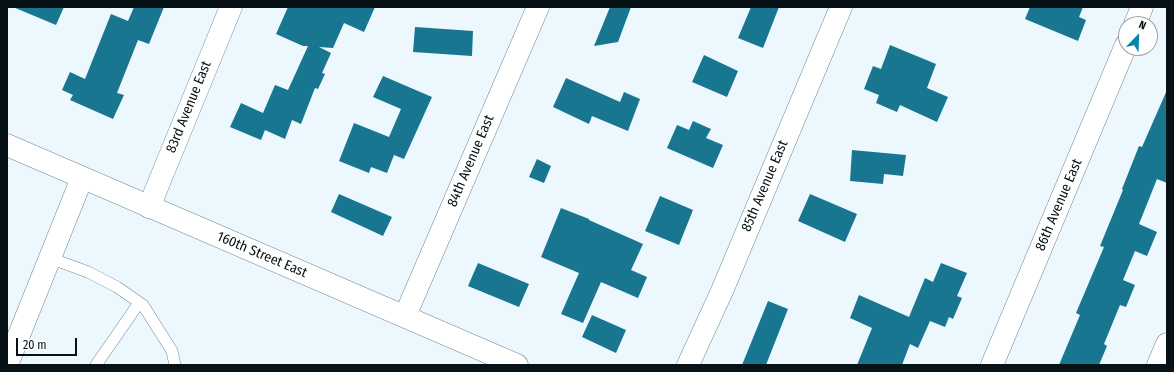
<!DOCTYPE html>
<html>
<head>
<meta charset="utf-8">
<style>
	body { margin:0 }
	#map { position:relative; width:1174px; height:372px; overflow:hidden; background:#ecf8fd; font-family:"Fira Sans Condensed",sans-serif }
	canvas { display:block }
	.frame { position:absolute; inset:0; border:8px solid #071216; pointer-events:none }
	.north { position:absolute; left:1118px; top:16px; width:40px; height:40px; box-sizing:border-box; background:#fff; border:1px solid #9ca0a2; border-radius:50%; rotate:23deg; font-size:11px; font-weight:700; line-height:16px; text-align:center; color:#071216 }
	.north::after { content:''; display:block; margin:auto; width:14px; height:18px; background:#0087a8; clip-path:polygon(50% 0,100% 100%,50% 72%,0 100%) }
	.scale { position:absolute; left:16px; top:338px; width:61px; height:18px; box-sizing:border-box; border:2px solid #071216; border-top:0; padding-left:5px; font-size:12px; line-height:14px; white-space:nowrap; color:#071216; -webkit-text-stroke:3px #fff; paint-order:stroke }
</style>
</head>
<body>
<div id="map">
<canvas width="1174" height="372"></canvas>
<div class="frame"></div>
<div class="north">N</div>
<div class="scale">20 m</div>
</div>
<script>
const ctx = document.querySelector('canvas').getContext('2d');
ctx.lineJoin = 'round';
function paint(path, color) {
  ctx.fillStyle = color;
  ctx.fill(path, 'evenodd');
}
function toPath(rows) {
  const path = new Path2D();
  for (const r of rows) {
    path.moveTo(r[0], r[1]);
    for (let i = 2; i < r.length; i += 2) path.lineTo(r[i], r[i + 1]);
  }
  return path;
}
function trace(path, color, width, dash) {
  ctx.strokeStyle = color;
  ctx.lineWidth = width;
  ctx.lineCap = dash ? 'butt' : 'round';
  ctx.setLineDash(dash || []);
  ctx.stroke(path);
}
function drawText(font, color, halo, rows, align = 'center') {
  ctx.font = font + ' "Fira Sans Condensed",sans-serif';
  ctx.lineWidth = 4;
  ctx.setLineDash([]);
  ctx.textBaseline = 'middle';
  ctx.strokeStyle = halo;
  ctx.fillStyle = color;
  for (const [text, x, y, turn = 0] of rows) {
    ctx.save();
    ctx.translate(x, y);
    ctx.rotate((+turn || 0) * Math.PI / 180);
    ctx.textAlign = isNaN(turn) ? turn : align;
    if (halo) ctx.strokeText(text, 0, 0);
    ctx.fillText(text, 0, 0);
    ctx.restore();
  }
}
const building = toPath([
	[13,7,64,7,56,25],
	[134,7,164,7,149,44,138,40,117,93,124,95,113,119,70,100,73,95,62,90,70,72,85,79,111,14,128,21],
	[288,7,375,7,364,32,344,23,333,48,319,47,331,53,322,73,325,74,318,89,315,88,301,124,292,120,285,139,265,130,261,140,230,127,241,103,263,113,275,85,288,90,308,46,303,46,276,34],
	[610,7,631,7,618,42,594,46],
	[751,7,779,7,763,48,738,38],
	[1030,7,1083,7,1079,17,1086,20,1078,41,1025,19],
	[415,27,473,31,472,56,413,52],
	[890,45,936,64,927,88,948,97,937,122,900,105,897,112,876,103,879,95,864,89,873,66,881,69],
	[704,55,738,71,727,97,692,82],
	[383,76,432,97,404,159,394,155,387,173,371,167,369,173,339,161,354,123,389,137,401,109,373,97],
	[566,78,620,102,624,92,640,99,628,131,592,116,589,124,553,107],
	[1167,90,1167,183,1157,179,1139,224,1157,232,1147,256,1135,251,1123,280,1135,285,1126,307,1120,305,1104,344,1107,346,1099,365,1059,365,1080,315,1076,313,1104,247,1100,246,1123,190,1122,189,1139,146,1142,147],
	[693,121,711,129,706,138,723,145,713,168,667,148,677,125,689,130],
	[852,150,906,155,903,176,884,174,883,184,850,181],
	[537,159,551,166,544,183,529,177],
	[339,194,392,217,383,236,331,212],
	[810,194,857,214,845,242,798,221],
	[660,196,693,210,679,245,645,231],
	[561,208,589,219,589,220,643,244,631,270,647,277,638,298,601,282,583,323,561,314,579,273,541,257],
	[478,263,529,284,519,307,468,286],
	[941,263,967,273,957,296,962,298,953,319,949,317,945,327,930,321,918,348,910,344,902,365,857,365,872,328,850,318,859,295,909,317,925,278,933,282],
	[768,301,788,309,766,365,742,365],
	[592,315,626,330,616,353,582,337]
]);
const service = toPath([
	[50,258,88,272,117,287,143,305,172,351,175,365],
	[96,365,139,303]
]);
const minor = toPath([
	[1135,24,1142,7],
	[149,207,231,7],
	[405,316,538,7],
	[7,365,82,178],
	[688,365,722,291,841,7],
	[992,365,1126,45],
	[1158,365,1167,344]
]);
const secondary = toPath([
	[7,145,517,365]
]);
const streetNames = [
	["83rd Avenue East",189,107,-68],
	["84th Avenue East",471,161,-67],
	["85th Avenue East",765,186,-67],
	["86th Avenue East",1059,205,-67],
	["160th Street East",262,255,23]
];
paint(building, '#187691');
trace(service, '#6c8993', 12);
trace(minor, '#6c8993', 23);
trace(secondary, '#6c8993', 23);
trace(service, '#fff', 11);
trace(minor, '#fff', 22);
trace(secondary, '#fff', 22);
drawText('14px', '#071216', '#fff', streetNames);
</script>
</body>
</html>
